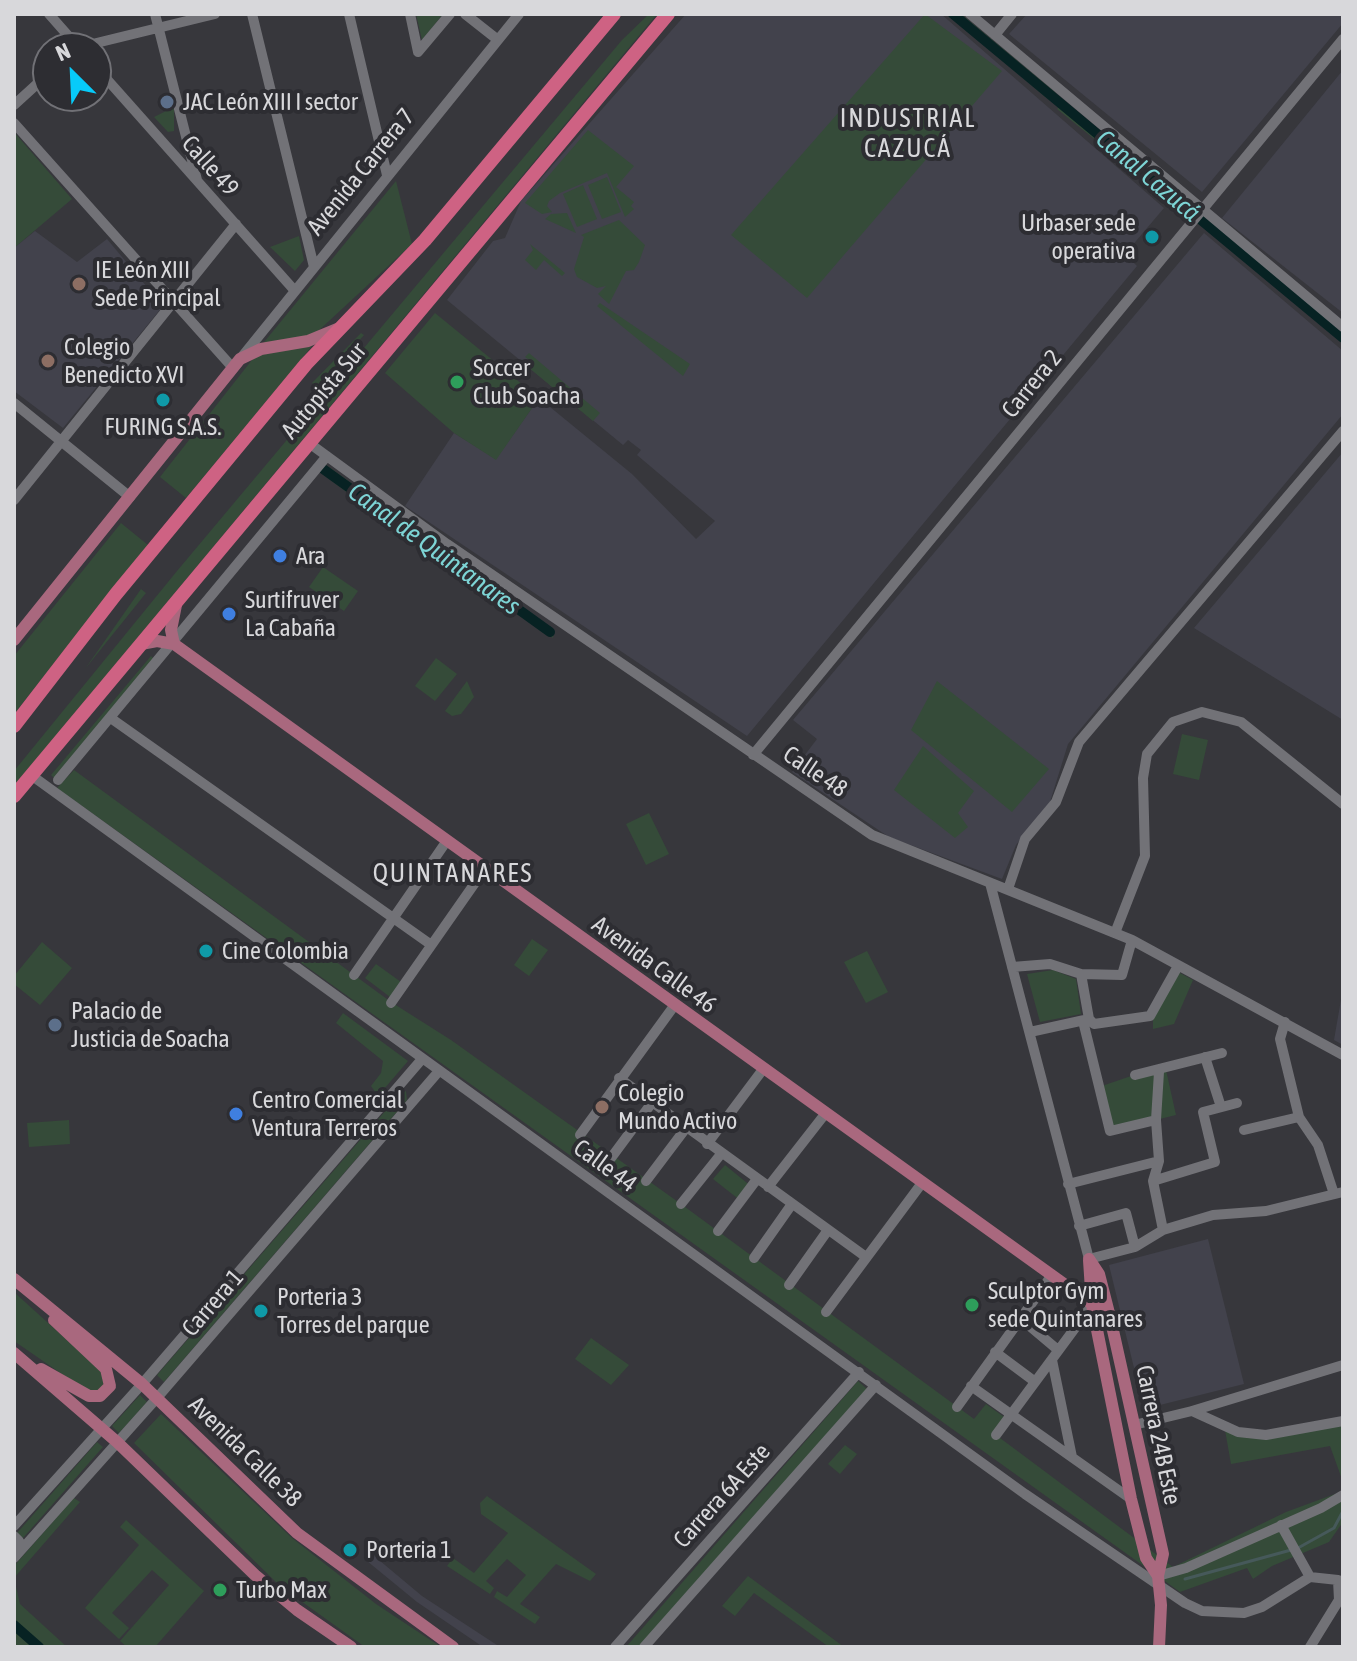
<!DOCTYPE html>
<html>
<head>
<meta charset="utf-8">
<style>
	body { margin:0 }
	#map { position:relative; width:1357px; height:1661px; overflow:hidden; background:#37373c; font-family:"Asap Condensed",sans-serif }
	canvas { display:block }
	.frame { position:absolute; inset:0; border:16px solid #d8d8db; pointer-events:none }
	.north { position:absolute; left:32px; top:32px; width:80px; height:80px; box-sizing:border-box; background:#2d2d32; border:2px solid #717176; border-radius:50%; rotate:336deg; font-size:22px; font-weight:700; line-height:32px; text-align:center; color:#d8d8db }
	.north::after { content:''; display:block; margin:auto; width:28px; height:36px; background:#07cbf9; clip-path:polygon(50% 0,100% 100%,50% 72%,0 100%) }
</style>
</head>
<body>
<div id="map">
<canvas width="1357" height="1661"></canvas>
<div class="frame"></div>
<div class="north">N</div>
</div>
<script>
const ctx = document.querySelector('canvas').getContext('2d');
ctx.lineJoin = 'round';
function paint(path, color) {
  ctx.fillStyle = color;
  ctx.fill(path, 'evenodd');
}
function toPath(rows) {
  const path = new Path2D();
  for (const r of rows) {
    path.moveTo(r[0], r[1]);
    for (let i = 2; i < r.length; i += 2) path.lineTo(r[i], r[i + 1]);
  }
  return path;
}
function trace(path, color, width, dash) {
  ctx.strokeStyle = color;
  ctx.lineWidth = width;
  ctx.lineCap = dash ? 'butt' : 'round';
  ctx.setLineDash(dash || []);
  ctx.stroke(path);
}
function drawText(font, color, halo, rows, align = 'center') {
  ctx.font = font + ' "Asap Condensed",sans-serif';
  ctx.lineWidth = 8;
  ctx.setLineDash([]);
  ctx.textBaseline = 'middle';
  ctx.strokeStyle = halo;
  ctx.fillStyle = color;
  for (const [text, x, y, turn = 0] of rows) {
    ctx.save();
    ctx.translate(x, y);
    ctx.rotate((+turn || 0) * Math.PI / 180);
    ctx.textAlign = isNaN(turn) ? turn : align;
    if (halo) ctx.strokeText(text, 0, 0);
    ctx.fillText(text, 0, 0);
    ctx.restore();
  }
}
const built = toPath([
	[686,14,941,14,1164,208,1125,254,1137,266,747,736,405,506,454,433,496,459,539,398,632,474,696,539,715,521,637,455,641,450,628,440,623,445,447,300,493,241,505,238,521,201],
	[1027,14,1343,14,1343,23,1202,192,1009,34],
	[1343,70,1343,313,1222,218],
	[35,231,77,262,107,239,163,306,63,428,14,391,14,248],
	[1204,233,1343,351,1343,414,1068,744,1050,802,1016,845,1002,879,889,837,792,772,817,739,793,720],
	[1343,452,1343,720,1194,628],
	[1343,988,1343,1045,1334,1040],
	[1208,1239,1244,1384,1144,1409,1109,1265],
	[373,1555,422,1596,500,1647,483,1647,417,1602,367,1561]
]);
const green = toPath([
	[416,14,443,14,422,40],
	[649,14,657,14,14,786,14,771,177,571,622,40],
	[925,14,1002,71,807,298,731,235],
	[947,14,961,14,1056,93,1049,100],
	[1064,102,1197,209,1190,216,1057,109],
	[174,107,174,131,168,132,154,117],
	[588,130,634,166,616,187,634,202,631,206,634,209,625,217,607,173,560,193,549,201,547,206,552,212,542,214,525,203],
	[14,132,72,199,14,248],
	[607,177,621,212,602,219,588,185],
	[396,181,412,244,315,334,260,347],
	[583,185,597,219,577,227,563,194],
	[567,213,576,233,545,219,551,214],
	[619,220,645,245,639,262,634,270,626,271,609,304,598,294,606,286,597,288,577,277,574,269,584,237,581,235],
	[299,236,304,260,295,271,270,247],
	[530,244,565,273,562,276,544,260,536,270,525,260,533,250],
	[600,303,690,364,683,376,597,306],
	[435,313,539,398,496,460,454,433,385,373],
	[361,333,364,335,318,388,312,383],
	[313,345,186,498,160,477,255,356],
	[529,353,600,413,593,421,528,367,532,362,525,357],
	[322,462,554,630,553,638,349,494,316,469],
	[121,523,148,545,14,714,14,656],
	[323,567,358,591,344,611,309,587],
	[141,589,146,593,85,669],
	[151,656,155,660,55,779,51,775],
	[436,658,457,674,435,701,415,686],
	[467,681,474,697,461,714,452,716,445,711],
	[937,681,1049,769,1012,812,911,730],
	[1182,734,1208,740,1199,780,1173,774],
	[923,746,974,791,958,813,968,827,955,838,894,790],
	[74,770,391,1002,451,1040,681,1204,974,1419,986,1404,1007,1419,996,1435,1173,1567,1286,1512,1343,1491,1343,1522,1329,1542,1272,1566,1253,1579,1247,1568,1180,1592,57,788],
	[649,813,669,854,646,865,626,824],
	[532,939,548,950,529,976,514,965],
	[42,942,72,968,40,1005,14,984,14,976],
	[867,951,888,992,866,1003,844,962],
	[376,964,401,982,390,997,365,978],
	[1053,970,1076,979,1081,1014,1040,1022,1027,974],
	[1178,972,1193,980,1174,1024,1153,1029,1153,1017],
	[343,1013,408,1061,378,1096,371,1086,381,1073,383,1061,336,1023],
	[1166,1070,1176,1115,1111,1131,1099,1087,1134,1075],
	[406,1091,407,1100,164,1382,157,1375,400,1094],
	[69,1120,70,1144,29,1147,27,1123],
	[725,1165,752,1187,741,1201,713,1179],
	[14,1292,101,1371,104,1386,97,1392,88,1392,14,1341],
	[591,1338,629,1365,611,1385,575,1359],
	[858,1381,867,1389,640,1647,626,1647],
	[140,1395,147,1402,119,1433,112,1426],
	[161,1414,292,1538,376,1604,441,1647,365,1647,280,1586,134,1443],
	[1343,1423,1343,1482,1330,1446,1231,1464,1225,1430,1239,1435],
	[97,1442,103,1447,23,1538,17,1533],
	[845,1445,857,1454,840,1474,828,1464],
	[487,1496,596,1574,590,1581,556,1564,520,1604,540,1617,535,1624,494,1597,497,1591,507,1597,526,1575,507,1559,486,1581,494,1588,490,1594,447,1566,453,1558,474,1573,508,1533,481,1514,480,1503],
	[74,1498,80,1502,14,1578,20,1604,67,1647,14,1647,14,1566],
	[126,1520,204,1591,155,1647,127,1647,120,1641,169,1585,152,1570,112,1613,129,1628,119,1639,85,1608,139,1545,120,1527],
	[748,1576,844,1647,829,1647,754,1593,735,1616,722,1606]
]);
const stream = toPath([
	[1298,1548,1334,1528,1343,1511],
	[1185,1579,1291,1550]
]);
const canal = toPath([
	[953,14,1343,338],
	[319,466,550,632],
	[14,1625,39,1647]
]);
const minor = toPath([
	[49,14,79,48],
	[155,14,197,180],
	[252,14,314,267],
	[349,14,387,175],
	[410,14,418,52],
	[465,14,498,40],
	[970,14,1343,327],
	[995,35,1012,14],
	[76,48,215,14],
	[418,52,450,14],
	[96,67,295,291],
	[14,105,48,74],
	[14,123,233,368],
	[241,358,519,14],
	[14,403,130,497],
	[309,443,447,544,872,835,1132,940,1343,1055],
	[14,500,236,224],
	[112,719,430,944],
	[753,755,1343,39],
	[31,775,1025,1494,1185,1603,1202,1611,1244,1613,1262,1607,1310,1577,1338,1580,1339,1600,1310,1647],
	[58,780,327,456],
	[990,883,1089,1259,1135,1247,1163,1230,1213,1215,1266,1211,1343,1192],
	[1008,889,1025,839,1056,802,1079,742,1343,431],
	[1115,933,1145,856,1143,778,1147,754,1173,722,1202,712,1241,722,1343,804],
	[1012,967,1050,964,1081,974,1122,975,1132,940],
	[1081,974,1089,1019],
	[354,975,446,842],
	[391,1003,484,870],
	[1083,1021,1110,1131,1156,1120],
	[1285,1022,1280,1039,1299,1117,1318,1145,1334,1194],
	[1030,1032,1089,1019,1094,1024,1150,1016,1178,966],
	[1205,1057,1221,1107],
	[1159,1072,1156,1120,1159,1161,1153,1181,1163,1230],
	[1135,1075,1222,1053],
	[619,1078,866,1257],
	[1244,1130,1299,1117],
	[580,1135,674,1006],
	[707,1144,764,1068],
	[611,1158,651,1104],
	[646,1181,686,1128],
	[1153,1181,1215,1162,1203,1112,1237,1103],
	[1068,1184,1159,1161],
	[768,1187,825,1114],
	[681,1204,721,1154],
	[1079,1226,1126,1213,1135,1247],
	[718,1231,757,1179],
	[754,1258,792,1204],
	[789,1285,828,1230],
	[826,1312,922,1183],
	[1020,1318,1058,1350],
	[995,1352,1034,1381],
	[1052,1360,1072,1457],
	[971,1386,1131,1499],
	[957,1407,1052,1275],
	[1192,1411,1238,1432,1266,1435,1343,1421],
	[1134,1425,1192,1411,1343,1365],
	[996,1435,1092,1305],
	[1281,1525,1310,1577],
	[14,1526,142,1384,422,1059],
	[14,1536,19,1541,17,1553],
	[14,1558,157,1398,439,1071],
	[1158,1576,1186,1568,1321,1508,1343,1495],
	[615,1647,859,1372],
	[644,1647,876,1385]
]);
const major = toPath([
	[14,640,240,359,261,349,308,341,337,329],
	[141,644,157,641,174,644,1110,1317],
	[174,644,171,630,176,605],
	[1089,1259,1099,1274,1110,1317,1163,1554,1158,1576,1161,1605,1159,1647],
	[1089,1260,1092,1305,1131,1499,1146,1558,1158,1576],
	[14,1279,142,1384,297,1533,453,1647],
	[14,1353,117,1442,255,1575,297,1610,351,1647],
	[41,1369,89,1396,100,1396,110,1386,106,1369,54,1320]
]);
const highway = toPath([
	[14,726,116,594,306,364,425,240,614,14],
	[14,796,668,14]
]);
const markers = [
	[167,102,8,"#5c6f8a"],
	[1152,237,8,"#0f9aa8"],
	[79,284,8,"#8d6e63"],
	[48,361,8,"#8d6e63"],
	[457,382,8,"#2e9e5b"],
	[163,400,8,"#0f9aa8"],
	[280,556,8,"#3f7fe0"],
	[229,614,8,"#3f7fe0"],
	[206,951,8,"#0f9aa8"],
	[55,1025,8,"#5c6f8a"],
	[602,1107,8,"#8d6e63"],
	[236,1114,8,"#3f7fe0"],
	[972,1305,8,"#2e9e5b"],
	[261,1311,8,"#0f9aa8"],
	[350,1550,8,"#0f9aa8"],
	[220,1590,8,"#2e9e5b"]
];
const poiNames = [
	["JAC León XIII I sector",183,102],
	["Urbaser sede",1136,223,"right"],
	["operativa",1136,251,"right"],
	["IE León XIII",95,270],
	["Sede Principal",95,298],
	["Colegio",64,347],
	["Benedicto XVI",64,375],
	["Soccer",473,368],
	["Club Soacha",473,396],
	["FURING S.A.S.",163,427,"center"],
	["Ara",296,556],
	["Surtifruver",245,600],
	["La Cabaña",245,628],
	["Cine Colombia",222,951],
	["Palacio de",71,1011],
	["Justicia de Soacha",71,1039],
	["Colegio",618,1093],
	["Mundo Activo",618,1121],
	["Centro Comercial",252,1100],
	["Ventura Terreros",252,1128],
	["Sculptor Gym",988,1291],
	["sede Quintanares",988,1319],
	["Porteria 3",277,1297],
	["Torres del parque",277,1325],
	["Porteria 1",366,1550],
	["Turbo Max",236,1590]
];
const streetNames = [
	["Calle 49",210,166,48],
	["Avenida Carrera 7",361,172,-51],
	["Carrera 2",1032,384,-51],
	["Autopista Sur",324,391,-50],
	["Calle 48",815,772,34],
	["Avenida Calle 46",654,965,36],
	["Calle 44",605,1166,36],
	["Carrera 1",213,1303,-49],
	["Carrera 24B Este",1158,1435,78],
	["Avenida Calle 38",245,1452,44],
	["Carrera 6A Este",722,1496,-48]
];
const neighbourhoodNames = [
	["INDUSTRIAL",908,119],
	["CAZUCÁ",908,149],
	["QUINTANARES",453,874]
];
const waterNames = [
	["Canal Cazucá",1148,176,40],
	["Canal de Quintanares",434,549,36]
];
paint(built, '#42424c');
paint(green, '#354b39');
trace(stream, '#46595a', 3);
trace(canal, '#072223', 10);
trace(minor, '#727277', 10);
trace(major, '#a9687e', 12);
trace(highway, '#ce6283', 14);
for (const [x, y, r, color] of markers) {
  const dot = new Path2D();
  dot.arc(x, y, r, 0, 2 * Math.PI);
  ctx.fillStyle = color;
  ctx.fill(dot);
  trace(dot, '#2d2d32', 3);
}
drawText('24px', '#d8d8db', '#2d2d32', poiNames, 'left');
drawText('24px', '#d8d8db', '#2d2d32', streetNames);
ctx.letterSpacing = '2px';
drawText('26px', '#d8d8db', '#2d2d32', neighbourhoodNames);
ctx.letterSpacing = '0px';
drawText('italic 26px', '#7dd4d5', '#2d2d32', waterNames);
</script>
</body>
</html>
